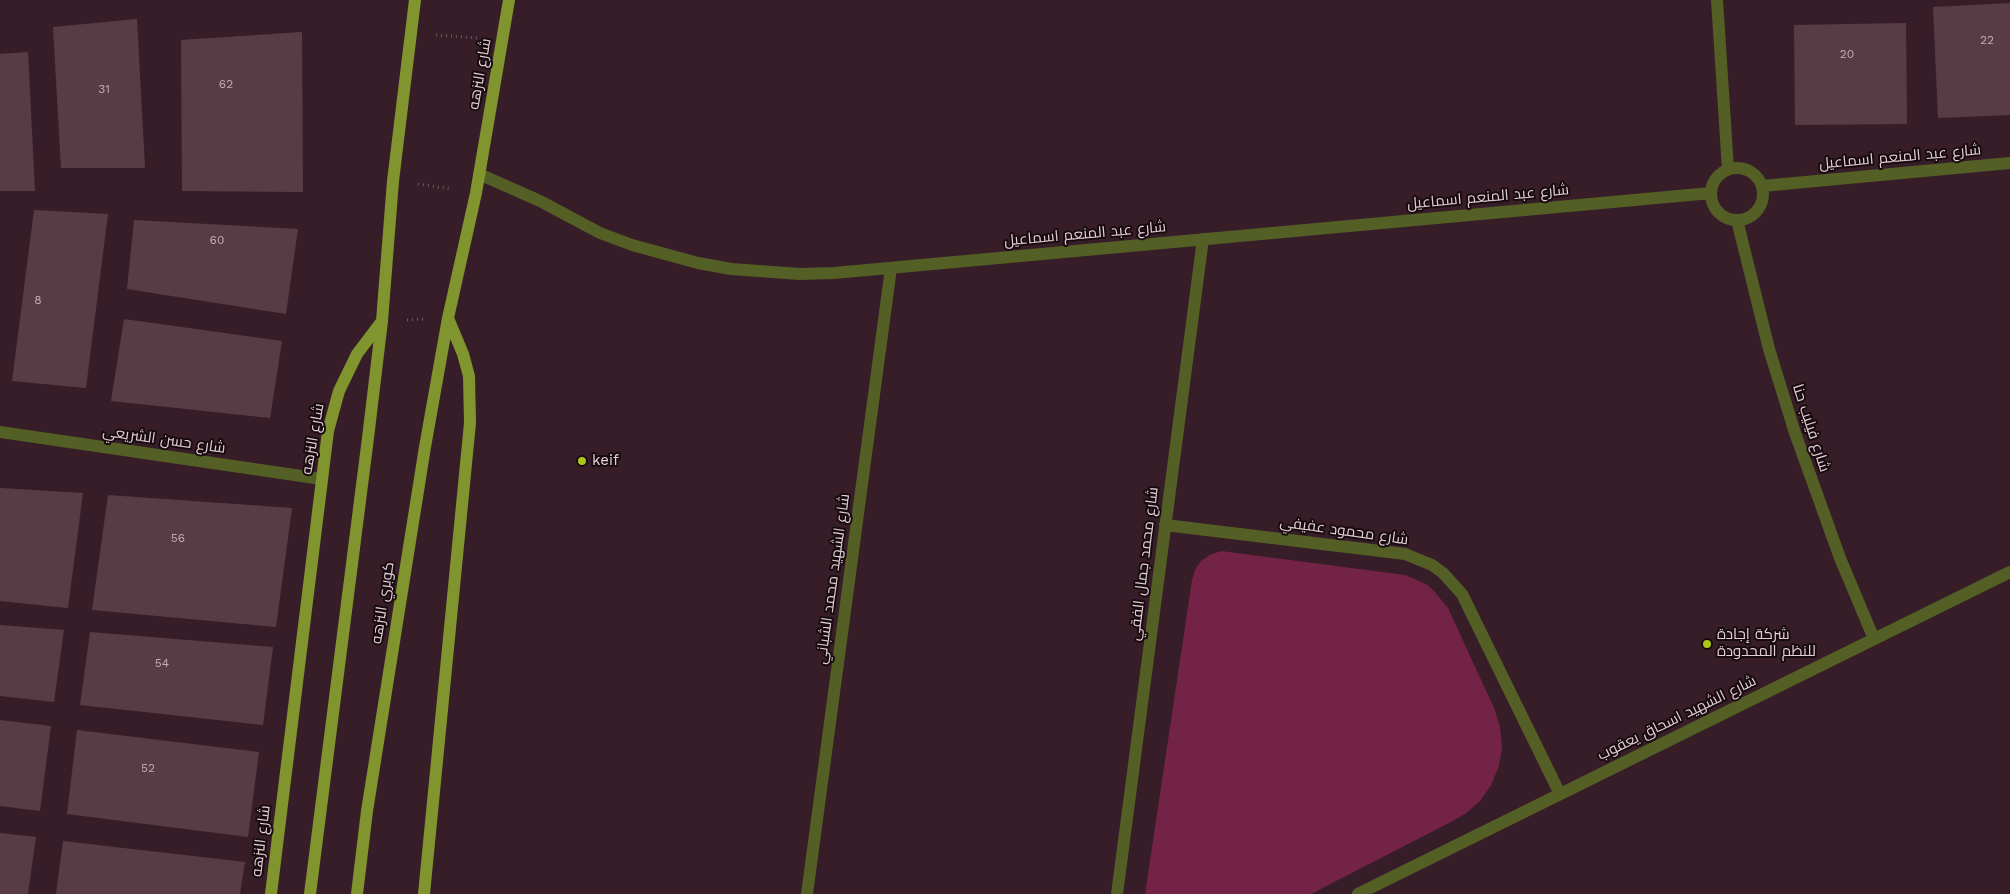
<!DOCTYPE html>
<html>
<head>
<meta charset="utf-8">
<style>
	body { margin:0 }
	canvas { display:block; background:#371d27 }
</style>
</head>
<body>
<canvas width="2010" height="894"></canvas>
<script>
const ctx = document.querySelector('canvas').getContext('2d');
ctx.lineJoin = 'round';
function paint(path, color) {
  ctx.fillStyle = color;
  ctx.fill(path, 'evenodd');
}
function toPath(rows) {
  const path = new Path2D();
  for (const r of rows) {
    if (r.length === 3) {
      path.moveTo(r[0] + r[2], r[1]);
      path.arc(r[0], r[1], r[2], 0, 2 * Math.PI);
      continue;
    }
    path.moveTo(r[0], r[1]);
    for (let i = 2; i < r.length; i += 2) path.lineTo(r[i], r[i + 1]);
  }
  return path;
}
function trace(path, color, width, dash) {
  ctx.strokeStyle = color;
  ctx.lineWidth = width;
  ctx.lineCap = dash ? 'butt' : 'round';
  ctx.setLineDash(dash || []);
  ctx.stroke(path);
}
function drawText(font, color, halo, rows, align = 'center') {
  ctx.font = font + ' "Work Sans",Cairo,sans-serif';
  ctx.lineWidth = 4;
  ctx.setLineDash([]);
  ctx.textBaseline = 'middle';
  ctx.strokeStyle = halo;
  ctx.fillStyle = color;
  for (const [text, x, y, turn = 0] of rows) {
    ctx.save();
    ctx.translate(x, y);
    ctx.rotate((+turn || 0) * Math.PI / 180);
    ctx.textAlign = isNaN(turn) ? turn : align;
    if (halo) ctx.strokeText(text, 0, 0);
    ctx.fillText(text, 0, 0);
    ctx.restore();
  }
}
const green = toPath([
	[1221,551,1405,575,1426,584,1434,591,1448,608,1494,708,1500,727,1502,747,1499,766,1491,785,1480,801,1465,814,1447,824,1311,894,1145,894,1192,580,1195,570,1201,561,1210,555]
]);
const building = toPath([
	[2010,3,2010,115,1938,118,1933,7],
	[137,19,145,168,61,168,53,27],
	[1906,23,1907,124,1795,125,1794,25],
	[302,32,303,192,182,191,181,40],
	[28,52,35,191,0,191,0,54],
	[34,210,108,214,86,388,12,381],
	[134,220,298,229,286,314,127,289],
	[124,319,282,341,270,418,111,401],
	[0,488,83,493,68,608,0,601],
	[108,495,292,508,276,627,92,610],
	[0,625,64,630,54,702,0,696],
	[90,632,273,647,263,725,80,705],
	[0,720,51,726,40,811,0,806],
	[77,730,259,752,248,837,67,814],
	[0,833,36,837,28,894,0,894],
	[63,841,245,862,240,894,56,894]
]);
const path = toPath([
	[436,35,477,38],
	[418,184,451,189],
	[407,320,423,319]
]);
const minor = toPath([
	[1717,0,1728,169],
	[1737,194,26],
	[479,174,540,201,600,233,632,245,698,263,731,269,800,274,834,273,1711,193],
	[1762,186,2010,163],
	[1737,220,1769,349,1795,433,1840,558,1874,639],
	[0,432,322,479],
	[1165,525,1405,554,1432,565,1443,573,1462,594,1560,794],
	[807,894,891,268],
	[1117,894,1203,239],
	[1358,894,2010,572]
]);
const primary = toPath([
	[271,894,328,431,339,391,357,354,382,321],
	[310,894,368,438,382,321,393,181,415,0],
	[357,894,367,811,425,447,448,318,476,193,509,0],
	[424,894,470,423,469,376,463,354,448,318]
]);
const markers = [
	[582,461,5,"#aac719"],
	[1707,644,5,"#aac719"]
];
const numberNames = [
	["22",1987,40],
	["20",1847,54],
	["62",226,84],
	["31",104,89],
	["60",217,240],
	["8",38,300],
	["56",178,538],
	["54",162,663],
	["52",148,768]
];
const streetNames = [
	["شارع النزهه",480,74,-80],
	["شارع عبد المنعم اسماعيل",1900,157,-5],
	["شارع عبد المنعم اسماعيل",1488,197,-5],
	["شارع عبد المنعم اسماعيل",1085,234,-5],
	["شارع فيليب حنا",1811,428,72],
	["شارع النزهه",313,439,-80],
	["شارع حسن الشريعي",164,440,8],
	["شارع محمود عفيفي",1344,531,8],
	["شارع محمد جمال الفقي",1144,564,-83],
	["شارع الشهيد محمد الشباني",833,579,-82],
	["كوبري النزهه",383,603,-81],
	["شارع الشهيد اسحاق يعقوب",1677,718,-26],
	["شارع النزهه",261,841,-83]
];
const poiNames = [
	["keif",592,461],
	["شركة إجادة",1717,635],
	["للنظم المحدودة",1717,652]
];
paint(green, '#722346');
paint(building, '#593b46');
trace(path, '#6f5760', 3, [1, 4]);
trace(minor, '#535f24', 12);
trace(primary, '#81952f', 12);
for (const [x, y, r, color] of markers) {
  const dot = new Path2D();
  dot.arc(x, y, r, 0, 2 * Math.PI);
  ctx.fillStyle = color;
  ctx.fill(dot);
  trace(dot, '#170b0f', 2);
}
drawText('12px', '#c0abb2', null, numberNames);
drawText('15px', '#e3d0d6', '#170b0f', streetNames);
drawText('15px', '#e3d0d6', '#170b0f', poiNames, 'left');
</script>
</body>
</html>
